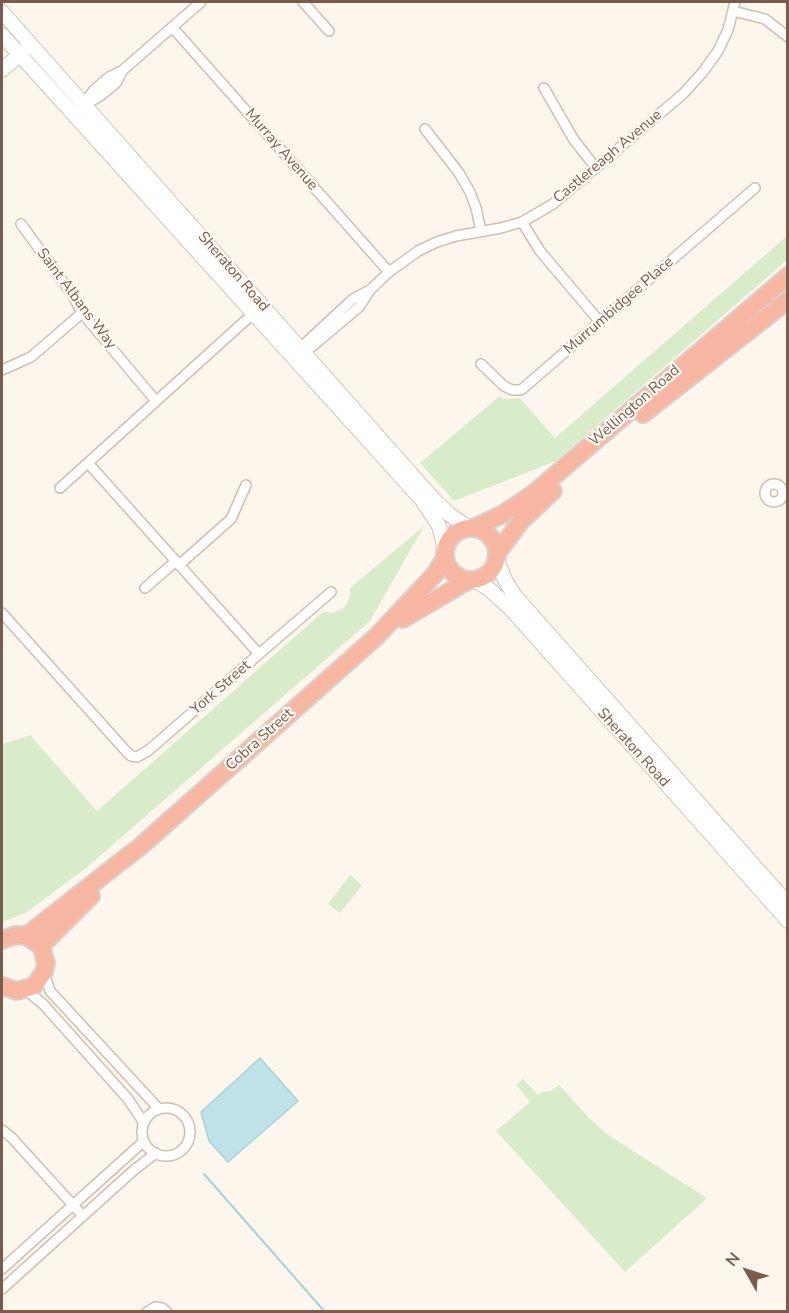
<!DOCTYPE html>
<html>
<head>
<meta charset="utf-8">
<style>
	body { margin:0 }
	#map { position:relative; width:789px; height:1313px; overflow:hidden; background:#fdf6ec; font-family:"Nunito Sans",sans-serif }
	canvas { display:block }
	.frame { position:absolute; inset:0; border:3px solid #7a5c4d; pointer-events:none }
	.north { position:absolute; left:717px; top:1241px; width:60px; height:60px; -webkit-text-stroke:4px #fffaf3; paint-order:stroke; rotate:309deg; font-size:16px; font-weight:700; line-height:24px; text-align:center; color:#7a5c4d }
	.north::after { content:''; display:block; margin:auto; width:21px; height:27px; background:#7a5c4d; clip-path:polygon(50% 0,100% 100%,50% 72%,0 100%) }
</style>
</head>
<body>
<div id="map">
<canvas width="789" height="1313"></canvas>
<div class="frame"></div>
<div class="north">N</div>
</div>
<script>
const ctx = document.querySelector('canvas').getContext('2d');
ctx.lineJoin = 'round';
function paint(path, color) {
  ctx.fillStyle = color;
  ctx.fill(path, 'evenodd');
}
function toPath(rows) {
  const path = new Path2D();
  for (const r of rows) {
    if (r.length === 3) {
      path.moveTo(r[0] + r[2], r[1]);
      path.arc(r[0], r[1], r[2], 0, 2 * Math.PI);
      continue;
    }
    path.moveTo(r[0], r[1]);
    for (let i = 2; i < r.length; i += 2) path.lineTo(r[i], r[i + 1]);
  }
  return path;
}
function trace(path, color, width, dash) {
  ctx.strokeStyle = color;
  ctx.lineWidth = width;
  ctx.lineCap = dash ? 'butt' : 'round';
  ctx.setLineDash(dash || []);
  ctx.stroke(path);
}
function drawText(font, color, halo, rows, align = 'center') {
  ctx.font = font + ' "Nunito Sans",sans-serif';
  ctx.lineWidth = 4.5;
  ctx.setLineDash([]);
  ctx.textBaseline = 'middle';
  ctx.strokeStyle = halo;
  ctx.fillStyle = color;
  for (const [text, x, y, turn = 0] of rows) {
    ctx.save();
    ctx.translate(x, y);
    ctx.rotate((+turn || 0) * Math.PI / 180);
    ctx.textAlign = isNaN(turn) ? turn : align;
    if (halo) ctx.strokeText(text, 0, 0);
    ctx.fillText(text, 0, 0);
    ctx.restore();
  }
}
const green = toPath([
	[787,236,787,260,556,461,454,501,420,463,500,396,503,399,520,398,555,438],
	[424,526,370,621,86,868,27,912,2,922,2,744,30,735,97,811,323,612,333,613,344,608,350,597,350,588],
	[350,875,362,885,340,913,328,904],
	[523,1079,538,1095,542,1092,551,1091,559,1085,590,1119,608,1135,707,1198,625,1272,496,1131,530,1102,516,1085]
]);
const water = toPath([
	[260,1058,298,1101,228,1162,209,1141,201,1112,260,1058]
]);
const stream = toPath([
	[204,1174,325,1312]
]);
const street = toPath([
	[303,2,329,31],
	[733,11,765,19,788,37],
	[172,27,389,272],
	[544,88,574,140,596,168],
	[86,104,100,96,116,83,123,70],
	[80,108,94,90,109,77,123,70,201,2],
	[425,129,459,173,470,192,476,208,481,231],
	[522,222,540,251,600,322],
	[21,224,72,294,82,313,156,401],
	[297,351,353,299,368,291],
	[302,355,359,307,370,290,389,272,418,251,437,242,456,236,501,228,522,222,553,204,683,94,702,73,718,51,728,30,735,2],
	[481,364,504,386,512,390,521,390,755,188],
	[2,370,31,357,82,313],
	[774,493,9],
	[60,488,256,311],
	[179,565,231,519,246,485],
	[145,588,176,561],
	[2,613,125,750,131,756,137,757,149,750,259,654,88,463],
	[259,654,331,592],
	[44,972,50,991,159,1109],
	[26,990,43,1004,128,1099,144,1123],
	[166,1132,24],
	[2,1130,12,1138,82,1215],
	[2,1269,144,1141],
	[2,1289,134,1170,156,1153],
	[147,1312,155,1307,162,1308,167,1312]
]);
const secondary = toPath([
	[2,12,436,502,450,515,468,527],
	[2,35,422,500,439,526,445,549],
	[2,70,25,50],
	[497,560,505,580,515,596,788,904],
	[474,580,489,589,511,609,788,921]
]);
const highway = toPath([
	[643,414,788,300],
	[476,527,503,514,533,494,788,276],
	[471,554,26],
	[498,552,521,521,553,491],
	[403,619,469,580],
	[26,936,142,845,377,636,435,574,445,558],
	[2,940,16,935,26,936,41,946,46,963,44,972,34,986,17,991,2,986],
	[41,946,91,896]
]);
const streetNames = [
	["Murray Avenue",281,150,49],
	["Castlereagh Avenue",608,157,-40],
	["Sheraton Road",233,272,49],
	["Saint Albans Way",76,299,53],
	["Murrumbidgee Place",619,306,-41],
	["Wellington Road",635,406,-41],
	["York Street",221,688,-41],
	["Cobra Street",260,740,-42],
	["Sheraton Road",633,748,48]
];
paint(green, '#d8ecc9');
paint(water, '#bfe3e8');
trace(water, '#a5d3da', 1.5);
trace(stream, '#a5d3da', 2);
trace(street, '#d1beb0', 12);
trace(secondary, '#d6c0b0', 16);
trace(highway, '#dad1cd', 20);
trace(street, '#fff', 9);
trace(secondary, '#fff', 14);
trace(highway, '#f7b7a3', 16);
drawText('15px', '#7a5c4d', '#fffaf3', streetNames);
</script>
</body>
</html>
